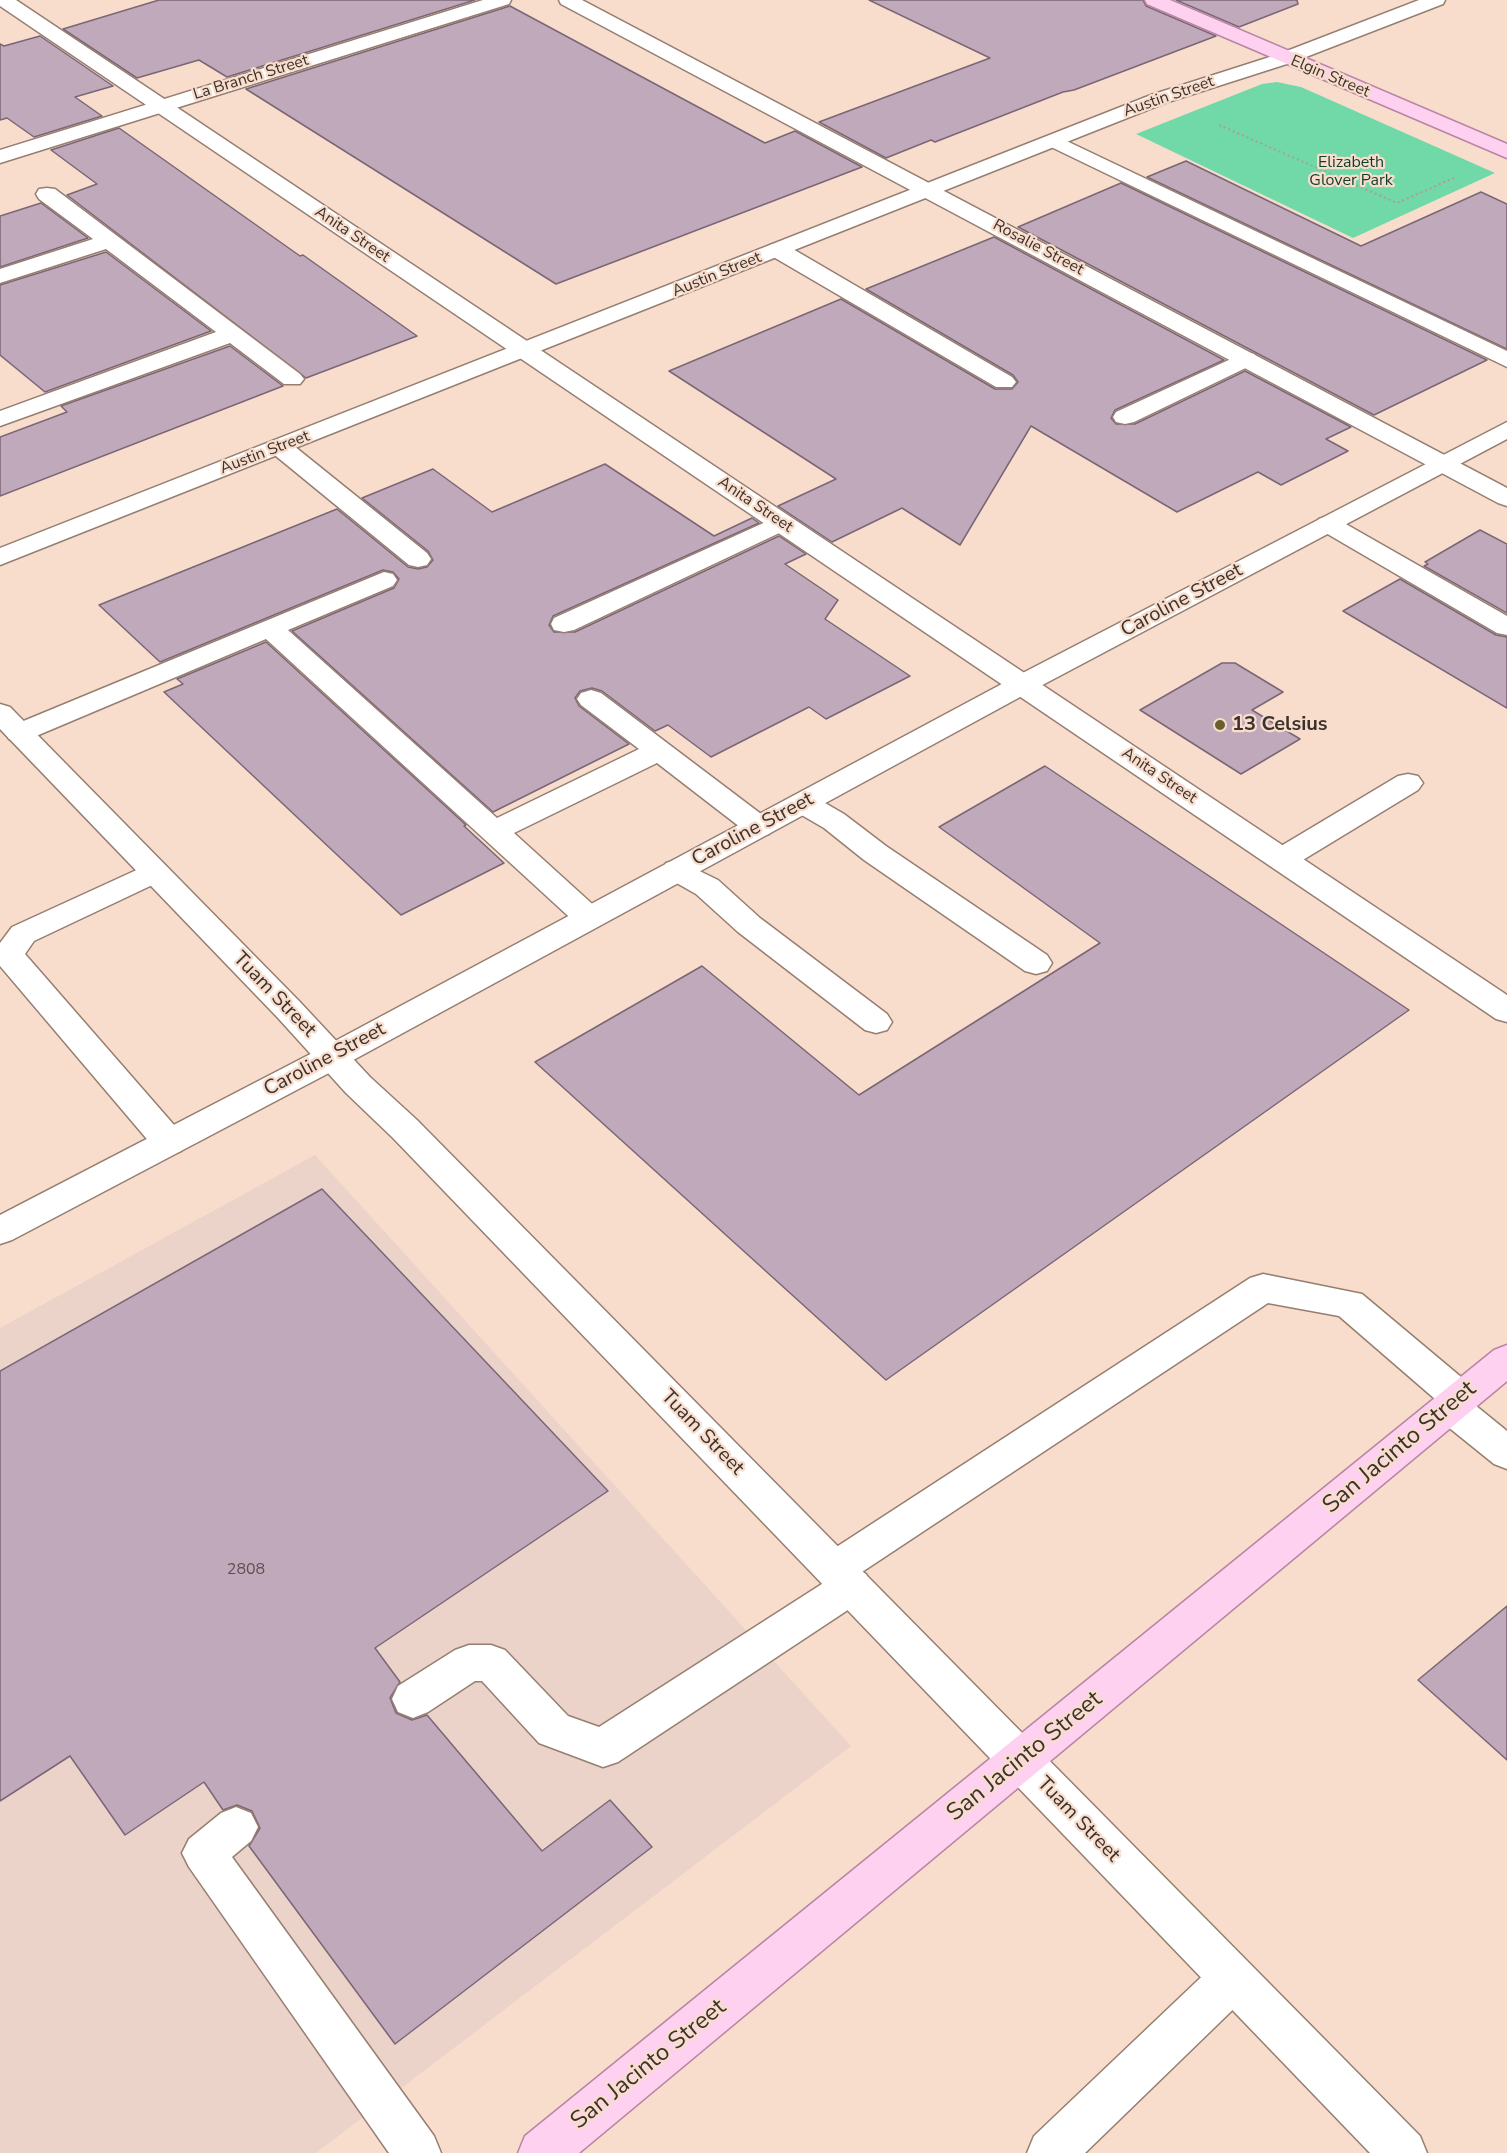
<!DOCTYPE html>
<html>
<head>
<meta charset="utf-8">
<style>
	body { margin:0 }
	canvas { display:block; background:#f8ddcd }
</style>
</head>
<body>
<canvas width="1507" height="2153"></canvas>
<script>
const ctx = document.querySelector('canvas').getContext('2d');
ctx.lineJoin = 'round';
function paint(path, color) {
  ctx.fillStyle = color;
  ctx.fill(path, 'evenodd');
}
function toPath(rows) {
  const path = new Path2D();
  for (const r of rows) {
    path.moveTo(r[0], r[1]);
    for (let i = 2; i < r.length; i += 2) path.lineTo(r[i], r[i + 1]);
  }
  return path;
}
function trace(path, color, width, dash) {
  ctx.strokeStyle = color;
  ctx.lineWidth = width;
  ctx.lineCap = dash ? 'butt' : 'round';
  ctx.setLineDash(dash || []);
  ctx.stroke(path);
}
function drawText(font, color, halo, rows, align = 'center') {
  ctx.font = font + ' "Nunito Sans",sans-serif';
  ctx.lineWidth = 4.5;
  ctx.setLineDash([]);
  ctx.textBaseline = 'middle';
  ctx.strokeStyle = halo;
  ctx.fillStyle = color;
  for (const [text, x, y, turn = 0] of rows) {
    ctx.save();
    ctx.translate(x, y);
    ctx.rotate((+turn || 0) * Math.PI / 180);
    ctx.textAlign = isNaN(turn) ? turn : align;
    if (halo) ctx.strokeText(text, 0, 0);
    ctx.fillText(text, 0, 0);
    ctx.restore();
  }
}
const commercial = toPath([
	[315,1155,851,1746,316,2153,0,2153,0,1328]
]);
const green = toPath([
	[1277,82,1301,87,1495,173,1353,238,1136,134,1262,84]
]);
const building = toPath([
	[159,0,475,0,227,77,199,60,137,78,63,29,159,0],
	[869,0,1143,0,1146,6,1216,36,1074,90,1063,92,935,142,931,140,886,158,819,122,990,58,869,0],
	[1176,0,1297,0,1298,4,1239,27,1176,0],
	[510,6,765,143,795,131,862,167,556,284,246,89,510,6],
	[40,36,113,86,75,97,102,116,34,137,7,118,0,120,0,44,4,46,40,36],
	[119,128,300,256,303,255,417,336,306,378,67,195,97,184,51,150,119,128],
	[1186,161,1361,246,1481,192,1507,204,1507,349,1147,177,1186,161],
	[1121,183,1487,360,1374,415,1018,227,1121,183],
	[41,203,88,238,0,267,0,216,41,203],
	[994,237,1224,360,1115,410,1111,418,1116,424,1135,424,1245,371,1351,427,1326,439,1348,451,1281,485,1258,472,1177,512,1031,426,960,545,902,508,832,542,778,506,836,479,669,371,841,299,995,389,1012,389,1018,382,1013,375,866,289,994,237],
	[106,252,211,331,45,392,0,355,0,285,106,252],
	[230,346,283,386,0,496,0,437,67,412,61,406,230,346],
	[605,464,714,536,752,518,759,523,553,616,549,625,554,632,575,632,779,536,806,554,785,564,838,600,825,619,910,676,826,719,809,707,711,757,668,725,655,731,602,691,592,688,580,691,575,698,579,706,629,744,493,812,292,631,394,588,399,579,393,572,383,570,160,662,99,605,337,509,408,567,418,569,427,567,433,560,428,551,362,498,433,469,492,512,605,464],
	[1480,530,1507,544,1507,613,1424,566,1428,564,1425,562,1480,530],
	[1400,579,1496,635,1507,637,1507,708,1343,611,1400,579],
	[266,642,466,825,464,826,504,863,401,915,164,692,183,684,177,679,266,642],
	[1222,663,1235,663,1283,692,1252,710,1300,739,1241,774,1140,710,1222,663],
	[1045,766,1409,1010,886,1380,535,1062,702,966,859,1095,1100,943,939,827,1045,766],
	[322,1189,608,1491,375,1648,400,1682,390,1698,396,1713,412,1720,427,1715,542,1851,610,1800,652,1847,395,2044,249,1846,260,1828,252,1811,237,1805,223,1810,204,1782,125,1835,70,1756,0,1801,0,1371,322,1189],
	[1507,1606,1507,1760,1418,1680,1507,1606]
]);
const path = toPath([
	[1219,125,1397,203,1456,177]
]);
const service = toPath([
	[1054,135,1507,351,1507,367,1047,145,1044,141,1047,137,1054,135],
	[47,188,55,189,300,374,304,379,300,384,284,384,230,343,0,426,0,411,216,332,106,249,0,283,0,269,93,239,39,199,36,194,39,189,47,188],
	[778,243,786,245,1012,377,1016,382,1012,387,996,387,770,255,767,250,770,245,778,243],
	[1246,352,1254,354,1258,359,1254,364,1134,422,1125,424,1116,422,1113,417,1116,412,1246,352],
	[280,440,289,442,427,553,431,559,427,565,418,567,409,565,271,452,268,447,271,442,280,440],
	[781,515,790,518,794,523,790,528,574,630,564,632,554,630,551,624,554,618,781,515],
	[1328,516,1337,519,1507,616,1507,635,1497,633,1319,529,1315,524,1319,519,1328,516],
	[384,572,393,574,397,580,393,586,288,630,497,818,639,749,581,705,577,699,581,693,591,690,601,693,769,820,774,827,769,834,759,837,749,834,657,763,514,833,600,911,604,918,600,925,589,928,578,925,266,639,29,739,19,742,9,739,5,733,9,727,384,572],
	[1408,774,1418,776,1423,783,1418,790,1293,866,1282,869,1271,866,1267,859,1271,852,1398,776,1408,774],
	[803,794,813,796,844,814,886,846,1047,955,1052,963,1047,971,1036,974,1025,971,864,860,824,828,793,810,788,803,793,796,803,794],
	[677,860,718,880,760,918,887,1014,892,1022,887,1030,876,1033,865,1030,738,932,696,894,666,877,662,870,666,863,677,860],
	[154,862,165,865,169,872,165,879,34,941,25,954,181,1133,186,1142,181,1151,169,1155,157,1151,0,966,0,943,12,927,154,862],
	[1263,1274,1362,1294,1473,1387,1479,1398,1475,1405,1507,1431,1507,1469,1494,1464,1437,1418,1431,1407,1435,1399,1339,1316,1268,1303,862,1572,866,1574,872,1586,866,1598,618,1762,603,1767,539,1743,482,1681,475,1681,428,1712,413,1718,398,1712,392,1699,398,1686,455,1650,469,1645,491,1645,505,1650,568,1716,599,1727,825,1582,821,1581,815,1569,821,1557,1250,1278,1263,1274],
	[236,1807,251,1813,258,1827,251,1841,232,1857,434,2136,441,2153,389,2153,189,1867,182,1853,189,1839,221,1813,236,1807],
	[1232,1957,1248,1963,1255,1979,1248,1995,1085,2153,1027,2153,1034,2136,1216,1963,1232,1957]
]);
const minor = toPath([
	[0,0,16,0,1507,995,1507,1022,1496,1019,0,6,0,0],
	[559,0,582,0,1507,488,1507,506,1498,503,561,4,559,0],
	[0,704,10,707,300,1002,370,1077,417,1120,1420,2136,1427,2153,1370,2153,393,1138,346,1093,278,1018,0,729,0,704]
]);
const tertiary = toPath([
	[483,0,511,0,509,4,0,163,0,150,483,0],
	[1419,0,1445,0,1443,4,1293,62,1165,103,0,565,0,548,1151,95,1279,54,1419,0],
	[1507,422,1507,439,1033,690,346,1064,12,1240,0,1244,0,1215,322,1048,1013,678,1507,422]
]);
const primary = toPath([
	[1145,0,1170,0,1507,144,1507,158,1147,4,1145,0],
	[1507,1345,1507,1381,579,2153,518,2153,525,2136,1494,1350,1507,1345]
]);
const markers = [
	[1220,725,6,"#6b5f2c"]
];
const farStreetnames = [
	["Elgin Street",1330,77,23],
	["La Branch Street",251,78,-17],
	["Austin Street",1169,97,-19],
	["Anita Street",352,235,34],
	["Rosalie Street",1038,248,28],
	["Austin Street",717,275,-22],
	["Austin Street",265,453,-21],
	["Anita Street",755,505,34],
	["Anita Street",1159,776,34]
];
const farParknames = [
	["Elizabeth",1351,163],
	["Glover Park",1351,181]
];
const numberNames = [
	["2808",246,1570]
];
const streetNames = [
	["Caroline Street",1182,601,-28],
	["Caroline Street",753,830,-28],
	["Tuam Street",274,995,46],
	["Caroline Street",325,1060,-28],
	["Tuam Street",702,1433,46],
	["Tuam Street",1078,1820,46]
];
const poiNames = [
	["13 Celsius",1232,725]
];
const nearStreetnames = [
	["San Jacinto Street",1400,1448,-40],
	["San Jacinto Street",1025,1757,-39],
	["San Jacinto Street",649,2065,-39]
];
paint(commercial, '#ebd3ca');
paint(green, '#71d9a7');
paint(building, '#c0a9bb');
trace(building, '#7b6676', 1.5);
trace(service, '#967e70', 3);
trace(minor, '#967e70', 3);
trace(tertiary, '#967e70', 3);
trace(primary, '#b885a4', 3);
trace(path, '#b09c90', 2, [2, 3]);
paint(service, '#fff');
paint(minor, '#fff');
paint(tertiary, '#fff');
paint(primary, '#fdd1ef');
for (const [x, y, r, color] of markers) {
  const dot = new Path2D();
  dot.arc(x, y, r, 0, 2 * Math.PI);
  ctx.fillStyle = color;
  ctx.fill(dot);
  trace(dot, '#f8ddcd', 2);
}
drawText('16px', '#3c322c', '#f8ddcd', farStreetnames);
drawText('16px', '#0d3e2a', '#f8ddcd', farParknames);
drawText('16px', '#5d5050', null, numberNames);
drawText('20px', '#3c322c', '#f8ddcd', streetNames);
drawText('bold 20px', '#3c322c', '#f8ddcd', poiNames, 'left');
drawText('24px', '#3c322c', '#f8ddcd', nearStreetnames);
</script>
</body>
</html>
